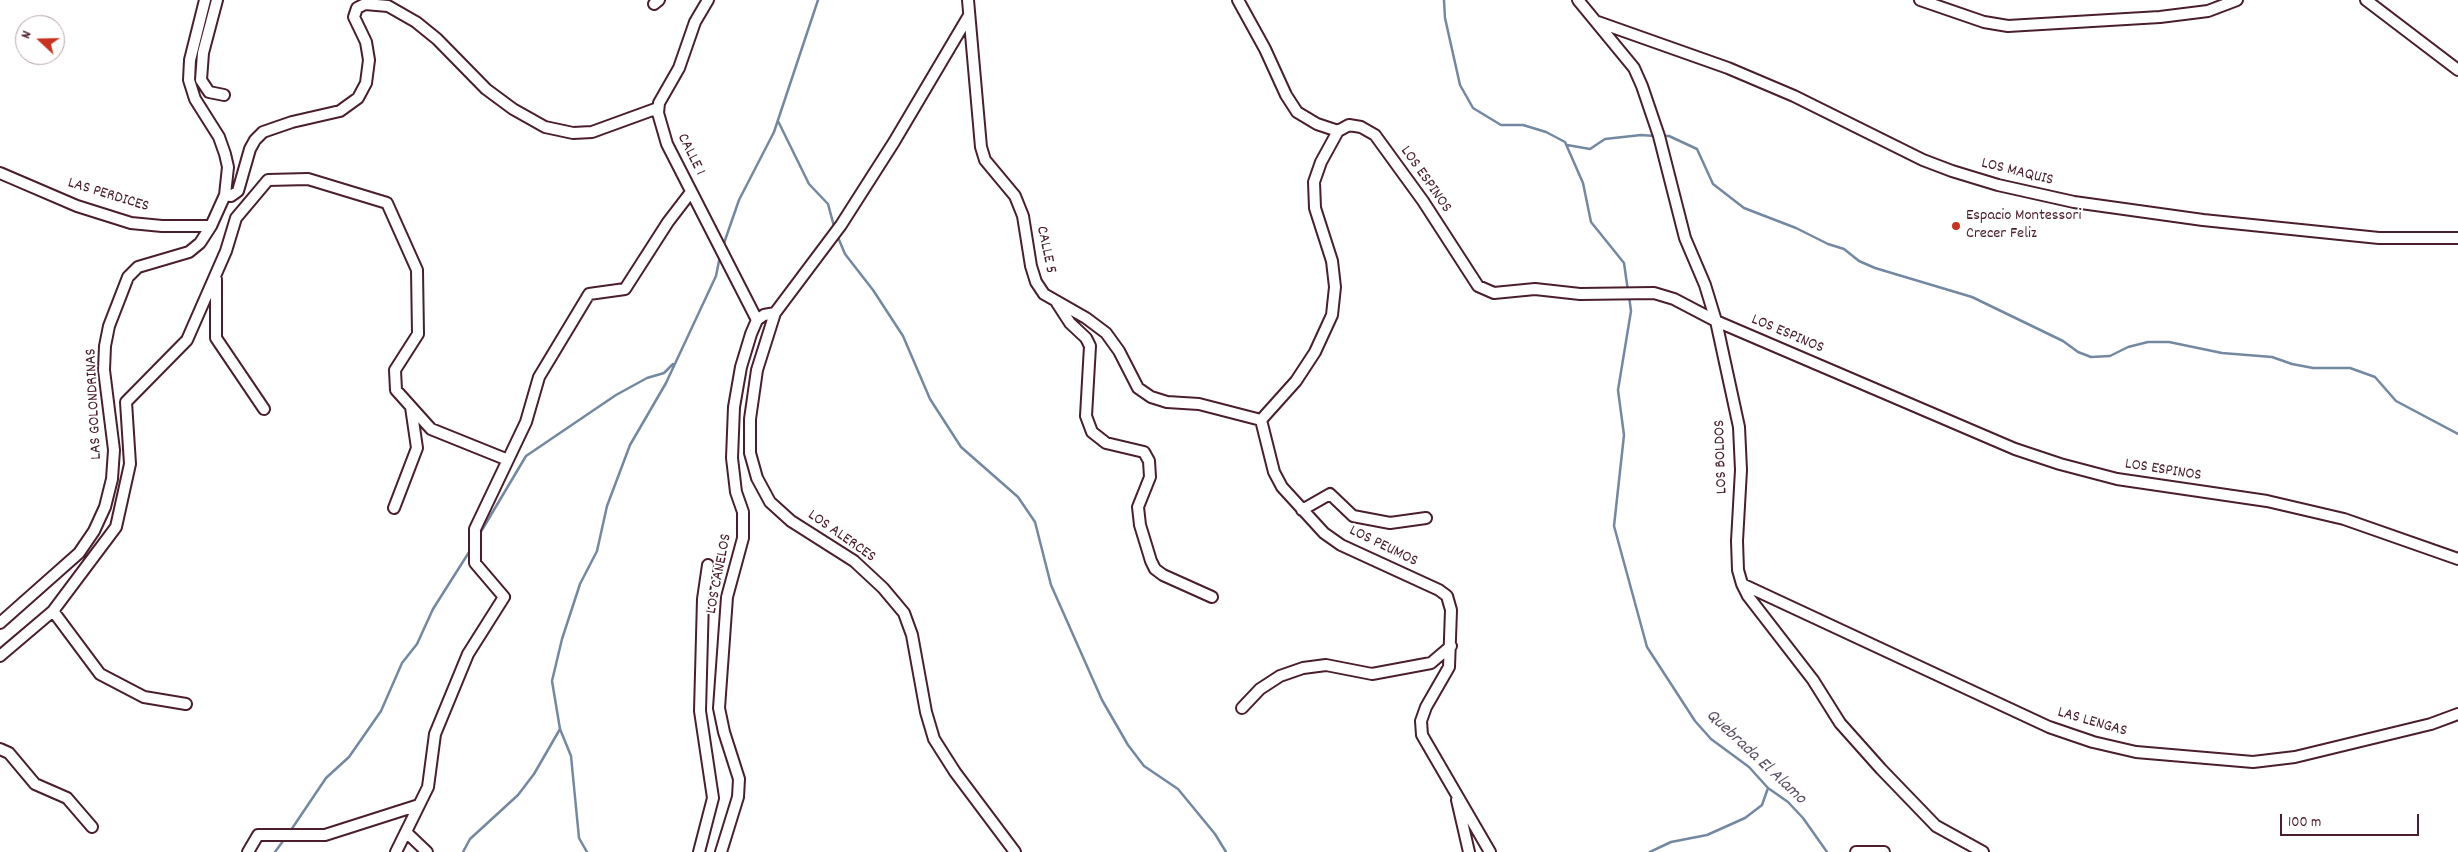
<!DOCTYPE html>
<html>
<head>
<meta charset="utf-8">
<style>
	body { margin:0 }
	#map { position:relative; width:2458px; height:852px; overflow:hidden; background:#fff; font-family:Dekko,sans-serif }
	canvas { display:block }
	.north { position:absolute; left:15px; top:15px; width:50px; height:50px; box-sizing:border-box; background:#fff; border:1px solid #b7a5aa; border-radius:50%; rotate:291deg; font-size:14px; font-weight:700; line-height:20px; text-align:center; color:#4a1f2b }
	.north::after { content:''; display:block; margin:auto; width:18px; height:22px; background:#c8321e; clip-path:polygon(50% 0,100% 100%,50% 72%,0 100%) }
	.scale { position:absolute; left:2280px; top:814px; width:139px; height:22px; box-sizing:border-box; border:2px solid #4a1f2b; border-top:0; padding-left:6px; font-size:15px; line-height:18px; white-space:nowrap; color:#4a1f2b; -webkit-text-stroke:4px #fff; paint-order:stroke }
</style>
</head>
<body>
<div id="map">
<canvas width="2458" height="852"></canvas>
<div class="north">N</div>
<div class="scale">100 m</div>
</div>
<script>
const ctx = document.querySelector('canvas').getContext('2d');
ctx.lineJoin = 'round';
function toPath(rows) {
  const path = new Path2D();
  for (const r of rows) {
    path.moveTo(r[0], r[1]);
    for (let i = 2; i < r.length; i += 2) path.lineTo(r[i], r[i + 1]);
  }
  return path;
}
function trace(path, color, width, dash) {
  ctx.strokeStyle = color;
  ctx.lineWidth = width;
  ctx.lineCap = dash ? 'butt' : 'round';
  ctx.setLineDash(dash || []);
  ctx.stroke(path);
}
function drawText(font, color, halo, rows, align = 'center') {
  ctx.font = font + ' Dekko,sans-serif';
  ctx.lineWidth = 4;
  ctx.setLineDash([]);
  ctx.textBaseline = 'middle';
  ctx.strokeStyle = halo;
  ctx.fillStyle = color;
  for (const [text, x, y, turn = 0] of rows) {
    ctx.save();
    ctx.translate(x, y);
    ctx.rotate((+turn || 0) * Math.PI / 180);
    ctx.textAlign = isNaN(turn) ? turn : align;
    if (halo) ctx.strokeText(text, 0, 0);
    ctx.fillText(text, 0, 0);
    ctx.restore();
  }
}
const stream = toPath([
	[1444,0,1445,18,1460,85,1473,108,1501,125,1523,125,1546,132,1565,142,1583,183,1591,222,1624,263,1628,291],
	[778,121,809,184,828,204,835,230],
	[1661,136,1669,136,1697,149,1713,184,1744,208,1796,228,1828,244,1844,249,1859,261,1875,268,1972,297,2063,341,2078,352,2091,357,2110,356,2128,347,2148,342,2169,342,2222,353,2272,357,2292,364,2313,368,2350,368,2375,377,2396,401,2458,434],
	[1567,145,1590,149,1605,139,1641,135,1655,136],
	[837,235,845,254,873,290,903,336,930,399,961,447,1018,497,1035,522,1051,585,1102,700,1128,745,1144,766,1178,789,1215,834,1226,852],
	[723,246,739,200,774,132,818,0],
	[1629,296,1631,311,1618,390,1624,435,1614,526,1647,647,1695,721,1711,739,1749,767,1768,788,1788,802,1803,818,1827,852],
	[479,535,526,456,616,395,647,378,664,373,673,364],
	[289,833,326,778,349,757,381,711,402,663,417,644,433,609,471,549],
	[275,852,286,837],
	[463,852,470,839,518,795,534,774,560,729],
	[587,852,579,838,571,756,560,729,552,681,562,639,580,584,597,551,607,506,630,445,666,383,716,276,720,256],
	[1650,852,1671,842,1707,835,1745,818,1762,805,1768,788]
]);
const street = toPath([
	[217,0,203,53,201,80,209,92,224,95],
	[708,0,695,22,679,68,659,103,658,113,667,144,757,320],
	[968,0,981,147,985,160,1015,196,1023,216,1031,266,1036,282,1044,294,1086,318,1106,333,1119,351,1138,388,1151,397,1167,402,1199,404,1261,420],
	[1238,0,1265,49,1286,95,1297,112,1317,124,1338,131,1349,125,1361,127,1375,135,1423,201,1478,286,1494,293,1535,289,1580,294,1654,293,1674,299,1716,321,2015,449,2060,464,2117,479,2267,501,2344,519,2458,559],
	[1578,0,1634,68,1642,86,1659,136,1685,238,1705,285,1716,321,1739,427,1741,470,1737,541,1738,570,1742,584,1748,596,1813,680,1840,723,1881,769,1936,826,1983,852],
	[1920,0,1984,22,2008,26,2160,17,2208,11,2237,0],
	[2366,0,2458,70],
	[654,4,659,0],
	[968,17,894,142,841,225,775,313,757,370,750,419,750,453,757,478,770,502,791,521,854,561,883,588,904,613,912,635,926,712,934,739,955,772,1015,852],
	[1598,22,1728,68,1794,96,1923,160,1952,171,1998,185,2074,202,2203,220,2379,238,2458,238],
	[0,173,77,206,131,223,162,226,211,226],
	[225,195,231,196,238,191,250,149,255,140,263,132,292,122,340,111,358,98,366,83,369,60,366,42,354,17,357,8,365,4,388,6,416,22,437,39,486,89,513,109,545,127,573,133,592,132,658,108],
	[216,279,216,338,264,409],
	[1057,303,1070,323,1086,338,1090,346,1086,416,1092,432,1106,443,1144,452,1149,461,1150,477,1138,507,1140,525,1151,561,1155,569,1163,575,1212,597],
	[1261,420,1274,472,1282,487,1324,533,1341,545,1439,590,1447,596,1451,610,1449,667,1426,707,1421,721,1422,735,1490,852],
	[1261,420,1296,381,1315,352,1332,315,1335,287,1332,261,1315,208,1314,182,1321,162,1338,131],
	[394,508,417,448,411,407],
	[1302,510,1330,494,1353,516,1390,523,1426,518],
	[1742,584,2049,727,2093,742,2136,752,2253,762,2295,757,2431,724,2458,714],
	[53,611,100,674,144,697,186,704],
	[0,623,79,553,94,531,105,507,112,479,114,450,104,370,105,346,109,326,128,277,138,267,189,252,200,243,211,226,225,195,228,167,225,154,219,137,195,99,189,80,190,60,205,0],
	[0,656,53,611,116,527,130,464,126,402,187,340,226,251,236,218,268,180,308,179,387,203,417,270,418,334,395,370,396,390,431,429,508,460],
	[1242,708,1260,689,1280,676,1303,668,1326,665,1372,674,1431,663,1451,646],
	[0,749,9,753,35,784,67,798,92,827],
	[1457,800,1469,852],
	[406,832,427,852],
	[248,852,258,835,325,835,419,805],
	[396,852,428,787,435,734,468,654,504,597,475,563,475,529,526,422,539,377,589,294,625,289,668,222,691,192],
	[699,852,713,798,700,711,703,599,708,565],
	[721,852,738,797,739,779,724,732,719,708,727,597,743,538,743,512,736,492,732,458,734,407,741,367,751,334,757,320,764,315,775,313],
	[1856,852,1884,852]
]);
const markers = [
	[1956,226,5,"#c8321e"]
];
const streetNames = [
	["CALLE 1",690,155,64],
	["LOS MAQUIS",2017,173,14],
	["LOS ESPINOS",1425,180,55],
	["LAS PERDICES",108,196,17],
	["CALLE 5",1045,250,78],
	["LOS ESPINOS",1787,335,23],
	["LAS GOLONDRINAS",95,404,-93],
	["LOS BOLDOS",1722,457,-92],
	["LOS ESPINOS",2163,471,9],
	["LOS ALERCES",841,537,35],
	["LOS PEUMOS",1383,547,26],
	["LOS CANELOS",720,574,-79],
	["LAS LENGAS",2092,723,16]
];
const poiNames = [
	["Espacio Montessori",1966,217],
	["Crecer Feliz",1966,235]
];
const waterNames = [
	["Quebrada El Alamo",1755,758,43]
];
trace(stream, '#7488a1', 2.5);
trace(street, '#4a1f2b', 14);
trace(street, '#fff', 10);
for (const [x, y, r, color] of markers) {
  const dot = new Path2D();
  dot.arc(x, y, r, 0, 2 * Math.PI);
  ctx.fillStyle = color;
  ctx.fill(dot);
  trace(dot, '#fff', 2);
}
drawText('16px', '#4a1f2b', '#fff', streetNames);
drawText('16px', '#4a1f2b', '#fff', poiNames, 'left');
drawText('italic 18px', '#5f5466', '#fff', waterNames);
</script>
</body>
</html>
